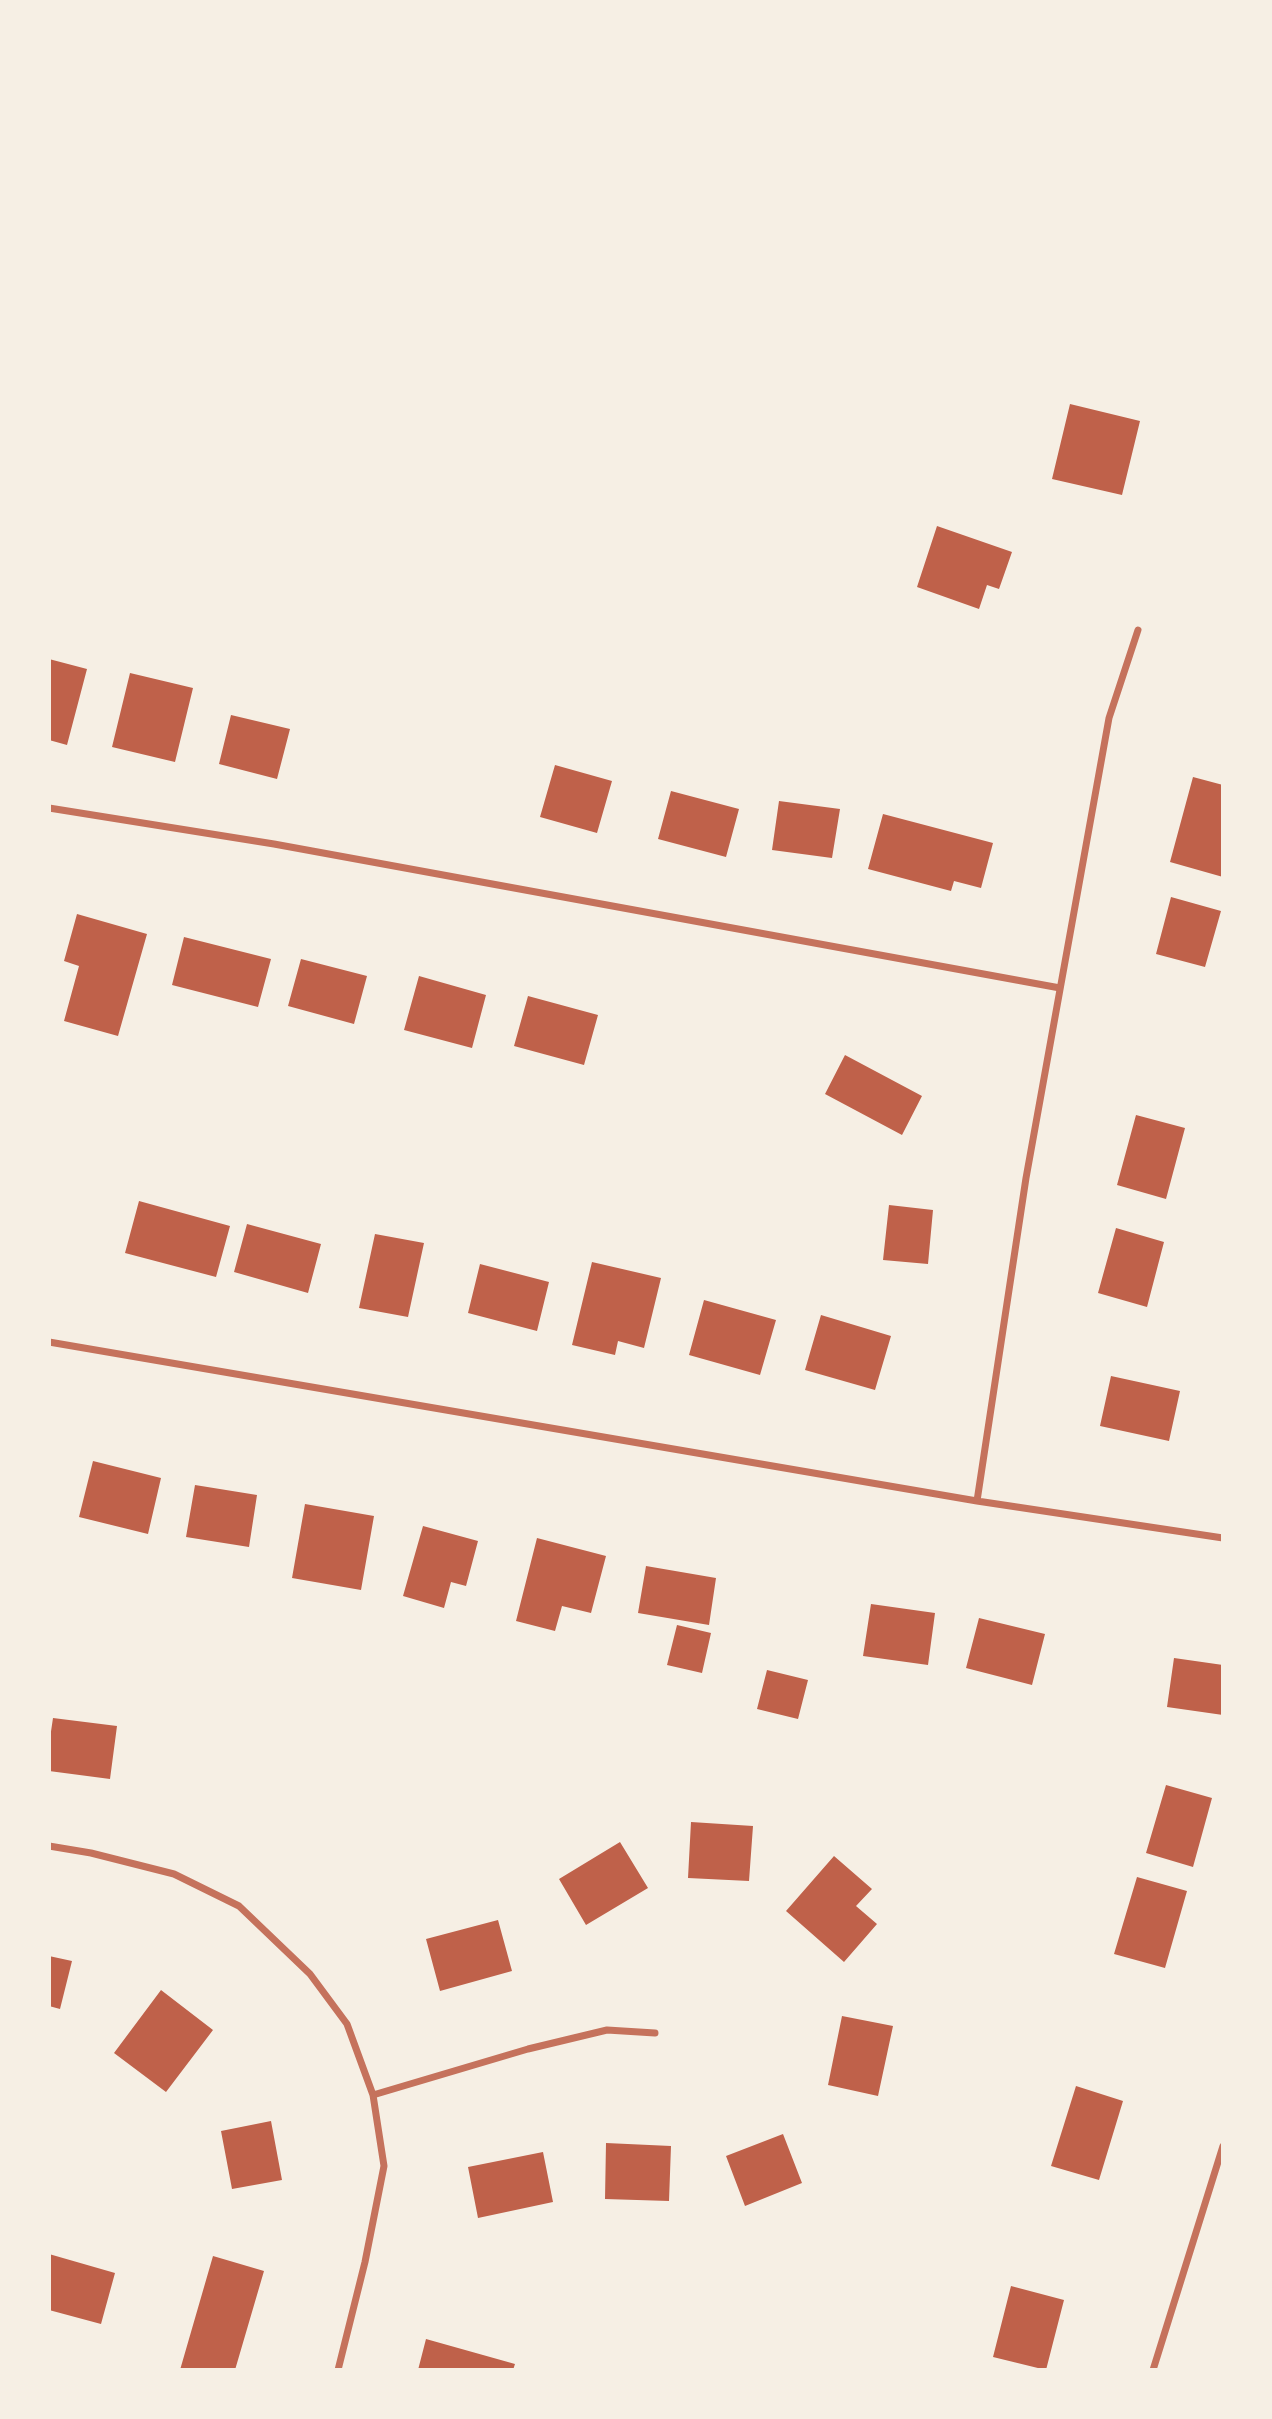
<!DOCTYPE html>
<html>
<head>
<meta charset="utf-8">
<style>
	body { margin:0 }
	#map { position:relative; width:1272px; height:2419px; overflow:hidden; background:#f6efe4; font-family:Helvetica,sans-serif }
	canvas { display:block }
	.frame { position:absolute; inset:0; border:51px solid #f6efe4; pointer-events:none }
</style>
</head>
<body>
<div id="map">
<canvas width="1272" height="2419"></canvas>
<div class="frame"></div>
</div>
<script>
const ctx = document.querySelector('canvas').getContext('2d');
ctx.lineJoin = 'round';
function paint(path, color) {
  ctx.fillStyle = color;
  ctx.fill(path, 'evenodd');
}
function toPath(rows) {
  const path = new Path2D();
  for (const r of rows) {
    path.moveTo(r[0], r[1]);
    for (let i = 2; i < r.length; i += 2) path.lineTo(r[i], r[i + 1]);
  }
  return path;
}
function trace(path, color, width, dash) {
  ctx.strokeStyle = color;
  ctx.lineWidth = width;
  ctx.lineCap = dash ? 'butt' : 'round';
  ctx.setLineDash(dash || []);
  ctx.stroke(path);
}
const building = toPath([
	[1070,404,1140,421,1122,495,1052,479],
	[937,526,1012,552,999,589,987,585,979,609,917,587],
	[49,659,87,669,67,745,49,740],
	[130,673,193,688,175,762,112,747],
	[231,715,290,729,277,779,219,764],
	[555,765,612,781,597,833,540,817],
	[1193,777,1223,785,1223,877,1170,862],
	[671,791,739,809,726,857,658,839],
	[779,801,840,809,832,858,772,850],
	[883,814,993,843,981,888,954,881,951,891,868,869],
	[1171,897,1221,911,1205,967,1156,954],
	[77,914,147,934,118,1036,64,1021,79,966,64,961],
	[184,937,271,959,258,1007,172,985],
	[301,959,367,976,354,1024,288,1006],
	[419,976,486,995,472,1048,404,1030],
	[528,996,598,1015,584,1065,514,1046],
	[845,1055,922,1096,902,1135,825,1094],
	[1136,1115,1185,1128,1166,1199,1117,1185],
	[139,1201,230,1226,216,1277,125,1253],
	[889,1205,933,1210,928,1264,883,1260],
	[247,1224,321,1244,308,1293,234,1272],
	[1116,1228,1164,1242,1147,1307,1098,1293],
	[375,1234,424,1243,408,1317,359,1308],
	[592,1262,661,1278,644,1348,618,1341,615,1355,572,1345],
	[480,1264,549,1282,537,1331,468,1313],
	[704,1300,776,1320,760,1375,689,1355],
	[821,1315,891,1336,875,1390,805,1370],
	[1111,1376,1180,1391,1169,1441,1100,1426],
	[93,1461,161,1478,148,1534,79,1517],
	[195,1485,257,1495,249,1547,186,1537],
	[305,1504,374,1516,361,1590,292,1578],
	[423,1526,478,1541,466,1586,451,1582,444,1608,403,1596],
	[537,1538,606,1556,591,1613,562,1606,555,1631,516,1621],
	[646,1566,716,1578,709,1625,638,1613],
	[871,1604,935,1613,928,1665,863,1656],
	[979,1618,1045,1634,1032,1685,966,1668],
	[677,1625,711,1633,702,1673,667,1665],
	[1174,1658,1223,1665,1223,1715,1167,1707],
	[767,1670,808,1680,798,1719,757,1709],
	[53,1718,117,1726,110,1779,49,1771,49,1745],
	[1166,1785,1212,1798,1193,1867,1146,1853],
	[691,1822,753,1826,749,1881,688,1878],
	[620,1842,648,1888,586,1925,559,1879],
	[834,1856,872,1889,856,1906,877,1924,844,1962,786,1911],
	[1137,1877,1187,1891,1165,1968,1114,1954],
	[498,1920,512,1971,440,1991,426,1939],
	[49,1956,72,1961,60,2009,49,2006],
	[161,1990,213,2030,166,2092,114,2053],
	[842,2016,893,2026,878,2096,828,2085],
	[1076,2086,1123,2101,1099,2180,1051,2166],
	[271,2121,282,2180,232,2189,221,2131],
	[783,2134,802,2183,745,2206,726,2156],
	[606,2143,671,2146,669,2201,605,2199],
	[543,2152,553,2202,478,2218,468,2167],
	[49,2254,115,2273,101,2324,49,2310],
	[213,2256,264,2271,235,2370,180,2370],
	[1011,2286,1064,2300,1046,2370,993,2357],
	[426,2339,515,2364,513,2370,418,2370]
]);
const minor = toPath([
	[49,808,274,844,1060,988],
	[49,1342,977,1501,1223,1538],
	[977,1501,1026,1178,1109,718,1138,630],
	[49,1846,91,1853,174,1874,239,1906,310,1974,347,2024,373,2095,384,2166,365,2262,338,2370],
	[373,2095,528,2049,607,2030,655,2033],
	[1153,2370,1223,2146]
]);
paint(building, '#bf614a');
trace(minor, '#c5725c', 7);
</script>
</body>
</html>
